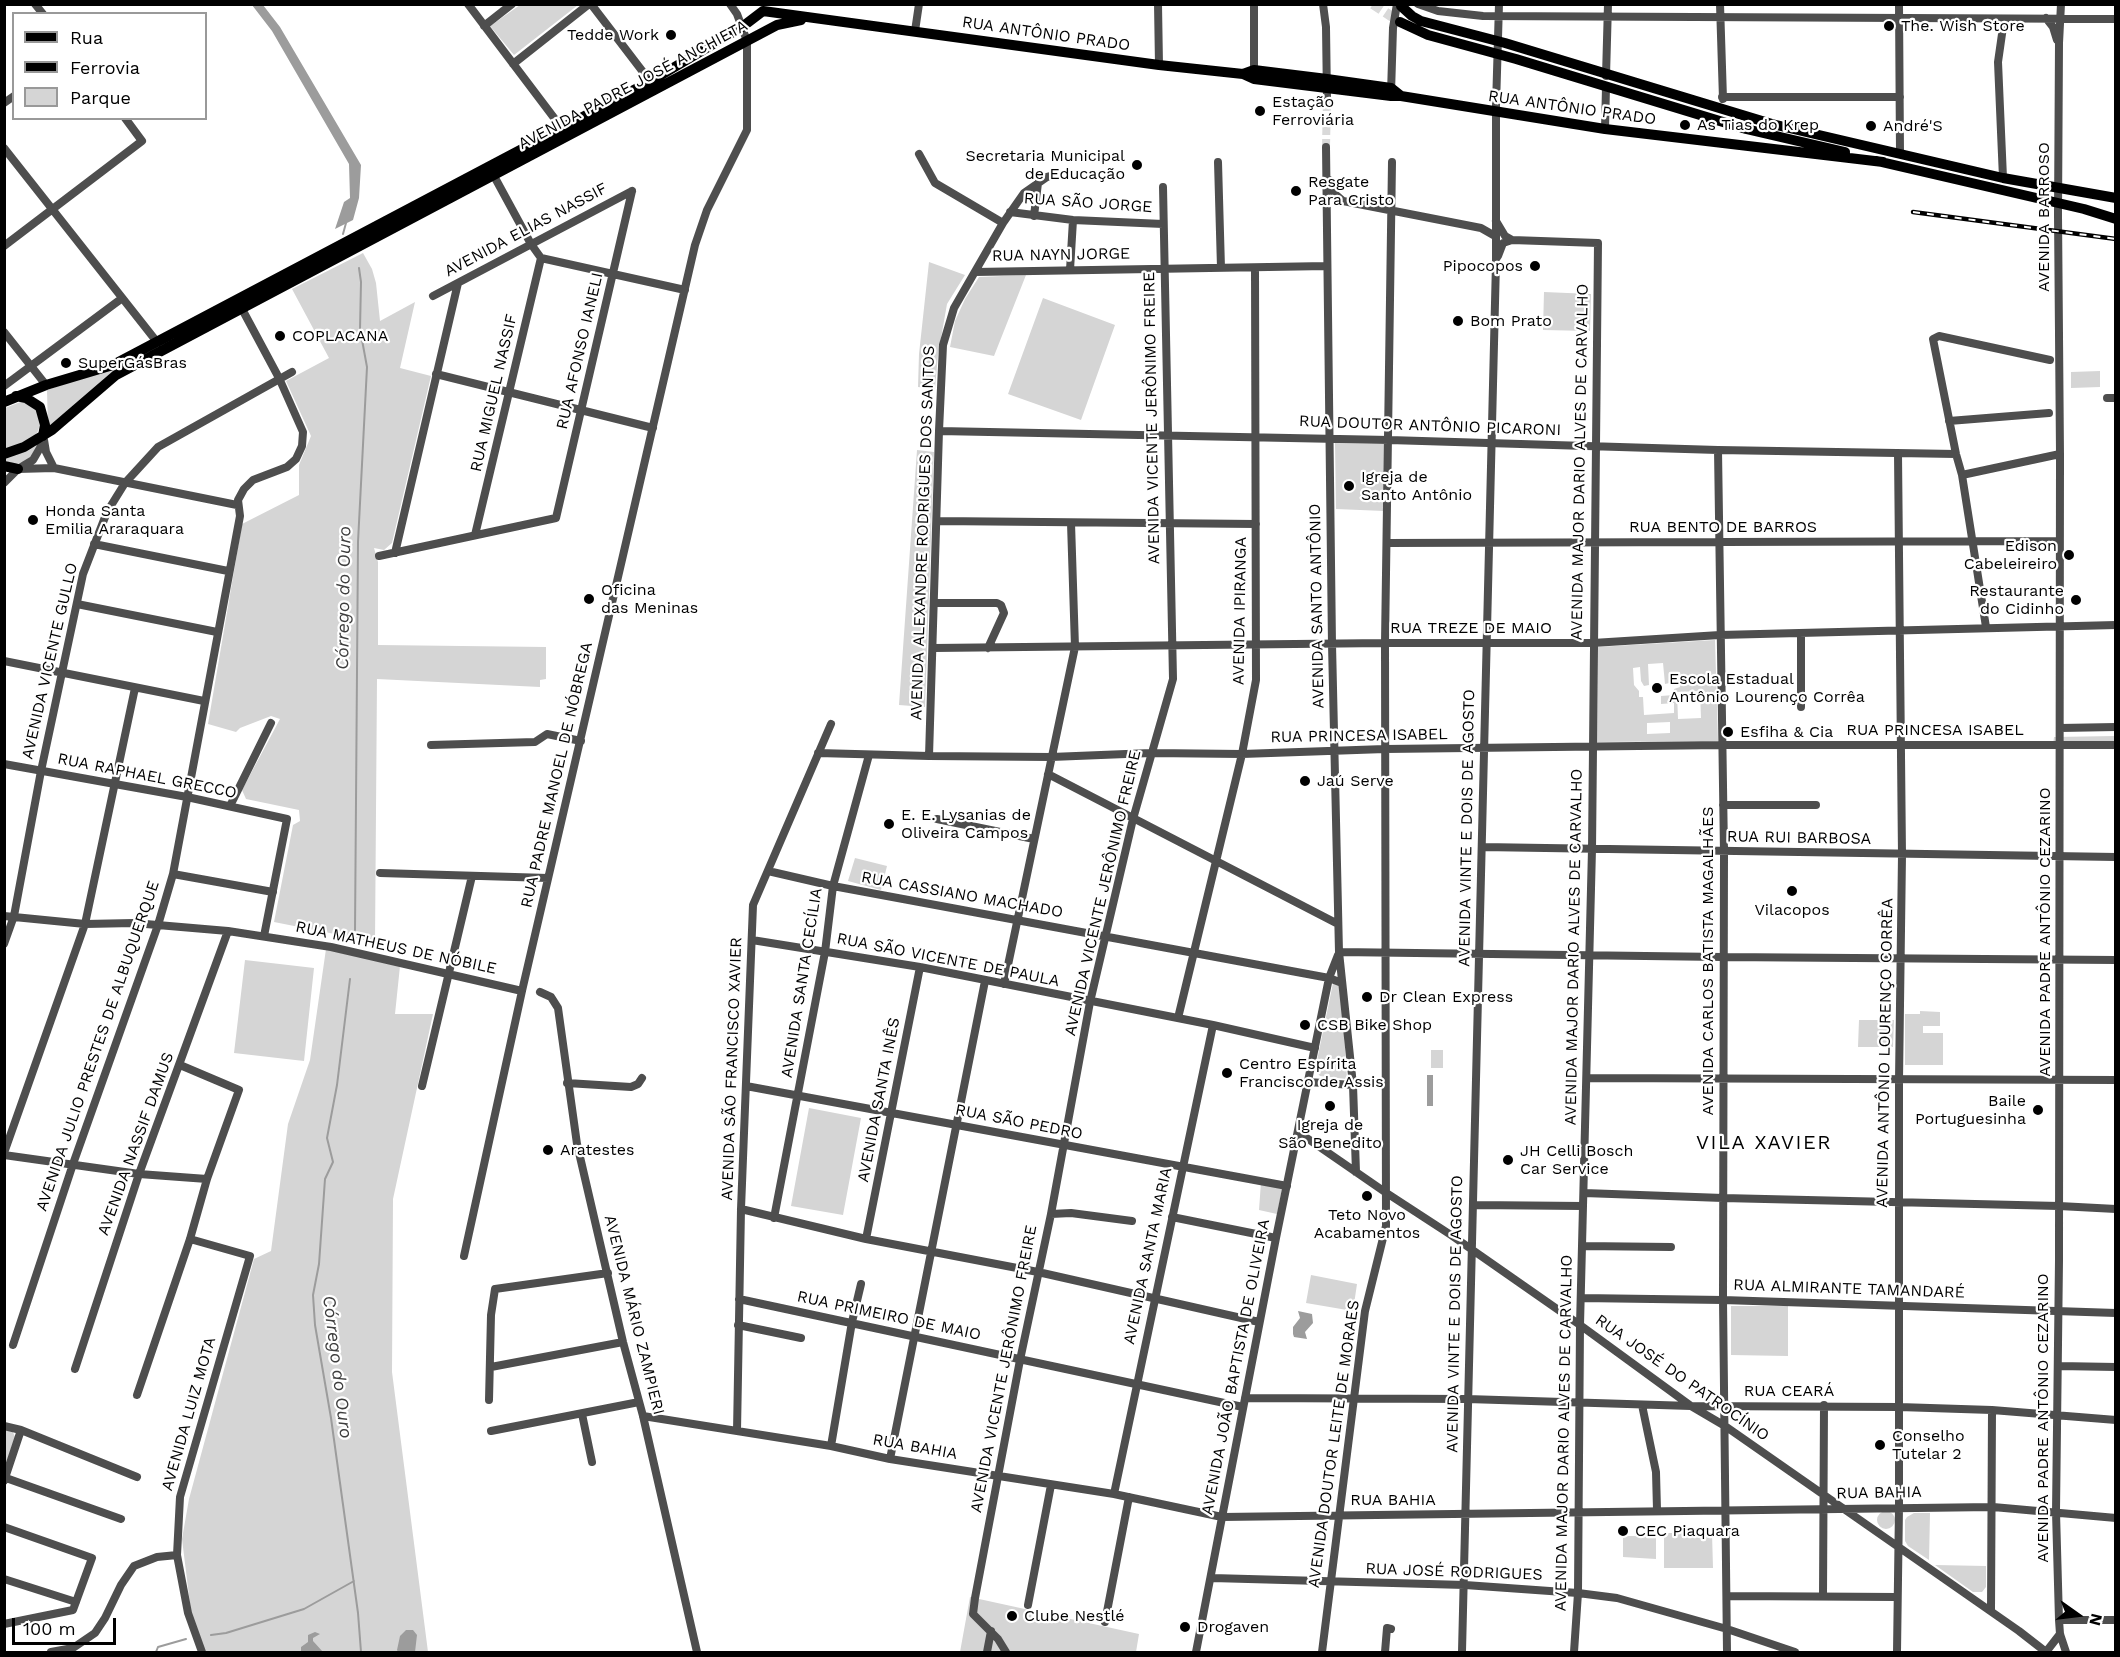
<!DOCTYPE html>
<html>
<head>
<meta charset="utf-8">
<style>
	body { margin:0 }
	#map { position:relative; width:2120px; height:1657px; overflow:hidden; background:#fff; font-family:"Work Sans",sans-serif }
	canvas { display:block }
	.frame { position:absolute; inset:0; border:6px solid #000; pointer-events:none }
	.legend { position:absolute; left:12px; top:12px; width:195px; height:108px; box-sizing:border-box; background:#fff; border:2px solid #999; margin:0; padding:8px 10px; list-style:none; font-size:18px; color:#000 }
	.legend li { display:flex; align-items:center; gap:12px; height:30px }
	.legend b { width:30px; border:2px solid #999 }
	.north { position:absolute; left:2048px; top:1585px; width:60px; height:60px; -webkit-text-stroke:4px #fff; paint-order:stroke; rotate:104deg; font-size:16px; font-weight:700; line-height:24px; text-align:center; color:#000 }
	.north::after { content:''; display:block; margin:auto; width:21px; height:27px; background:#000; clip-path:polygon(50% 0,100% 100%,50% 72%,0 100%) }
	.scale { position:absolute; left:12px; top:1618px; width:104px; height:27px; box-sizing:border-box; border:3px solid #000; border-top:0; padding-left:8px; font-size:18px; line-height:21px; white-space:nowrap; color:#000; -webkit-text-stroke:4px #fff; paint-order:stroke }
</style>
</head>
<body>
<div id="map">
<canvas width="2120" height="1657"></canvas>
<div class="frame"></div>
<ul class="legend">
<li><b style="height:8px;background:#000"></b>Rua</li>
<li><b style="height:8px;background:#000"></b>Ferrovia</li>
<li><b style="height:16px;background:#d5d5d5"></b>Parque</li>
</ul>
<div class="north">N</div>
<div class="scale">100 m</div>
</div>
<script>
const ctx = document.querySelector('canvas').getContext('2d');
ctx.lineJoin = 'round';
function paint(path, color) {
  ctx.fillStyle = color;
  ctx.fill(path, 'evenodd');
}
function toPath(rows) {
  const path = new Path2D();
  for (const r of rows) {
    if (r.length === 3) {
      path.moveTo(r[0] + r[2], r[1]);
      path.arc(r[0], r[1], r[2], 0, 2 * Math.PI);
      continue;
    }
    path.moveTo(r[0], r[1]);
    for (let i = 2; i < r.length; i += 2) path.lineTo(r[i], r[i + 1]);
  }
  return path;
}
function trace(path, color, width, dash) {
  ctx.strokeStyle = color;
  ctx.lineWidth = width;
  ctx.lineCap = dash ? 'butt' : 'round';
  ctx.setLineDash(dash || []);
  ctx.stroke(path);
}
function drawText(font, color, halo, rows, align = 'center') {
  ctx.font = font + ' "Work Sans",sans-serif';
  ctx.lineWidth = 4.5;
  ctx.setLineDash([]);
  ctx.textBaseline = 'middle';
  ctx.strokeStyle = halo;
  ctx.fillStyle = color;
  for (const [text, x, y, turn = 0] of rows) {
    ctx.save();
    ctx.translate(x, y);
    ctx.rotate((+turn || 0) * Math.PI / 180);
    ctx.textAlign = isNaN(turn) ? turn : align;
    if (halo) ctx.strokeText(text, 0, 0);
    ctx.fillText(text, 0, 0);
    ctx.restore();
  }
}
const green = toPath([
	[520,5,578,5,514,55,490,26],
	[363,253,372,269,376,283,380,321,415,302,400,368,431,376,392,543,384,550,374,548,378,562,378,645,546,647,546,679,540,680,540,687,377,679,375,942,274,922,293,825,300,821,299,810,246,799,242,790,280,719,271,716,240,728,236,732,208,724,242,524,299,495,299,465,311,436,286,381,329,358,292,289],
	[929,262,965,275,947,304,938,355,935,389,918,387,919,354],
	[1026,275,994,356,950,347,955,321,965,299,979,277],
	[1544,292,1591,294,1590,331,1543,330],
	[1043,298,1115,325,1081,420,1008,394],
	[121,365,125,368,48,429,47,390],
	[2100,371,2100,387,2071,388,2071,372],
	[23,401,37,410,40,424,38,431,34,437,5,450,5,408],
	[1335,443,1385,444,1384,511,1336,509],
	[38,445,31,457,24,462,15,464,5,461,4,459],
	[917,450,934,452,925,707,899,705],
	[1715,640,1718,741,1597,742,1598,647],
	[1663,663,1665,684,1678,681,1680,687,1674,689,1674,695,1661,696,1661,704,1674,703,1674,713,1644,715,1643,697,1639,697,1639,691,1634,685,1633,668,1640,667,1641,681,1644,686,1649,685,1648,664],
	[1700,691,1701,718,1678,719,1677,692],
	[1670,722,1670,733,1647,734,1647,723],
	[2115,736,2115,746,2053,745,2054,737],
	[855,858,887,866,881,890,848,881],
	[326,949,400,966,395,1014,433,1014,393,1199,392,1372,428,1652,205,1652,191,1612,182,1539,189,1499,254,1259,271,1251,288,1124,310,1060],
	[245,960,314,968,304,1061,234,1053],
	[1333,983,1341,985,1347,1079,1320,1076,1315,1070],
	[1920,1011,1940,1012,1940,1026,1923,1026,1923,1033,1943,1033,1943,1065,1905,1065,1905,1014,1920,1014],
	[1859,1020,1894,1020,1893,1047,1858,1047],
	[1431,1050,1443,1050,1443,1068,1431,1068],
	[809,1108,861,1118,843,1215,791,1206],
	[1261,1182,1282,1189,1277,1214,1259,1210],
	[1311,1275,1357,1284,1353,1311,1306,1303],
	[1731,1306,1788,1306,1788,1356,1731,1355],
	[5,1428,12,1430,15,1437,5,1467],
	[1886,1520,9],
	[1914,1513,1930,1513,1929,1560,1908,1546,1905,1541,1905,1520,1907,1517],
	[1664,1533,1712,1533,1713,1568,1664,1568],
	[1623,1536,1656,1536,1656,1559,1623,1557],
	[1935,1565,1986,1566,1986,1587,1982,1592,1973,1592],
	[970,1597,1139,1634,1136,1652,960,1652]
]);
const water = toPath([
	[252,5,263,5,280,27,361,165,359,198,353,220,335,229,344,202,350,198,349,164,272,31],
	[1427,1075,1433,1075,1433,1106,1427,1106],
	[1298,1311,1312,1314,1313,1323,1305,1332,1307,1339,1294,1337,1293,1334,1293,1327,1300,1318],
	[406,1630,413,1630,417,1635,415,1652,398,1652,397,1650,400,1636],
	[315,1632,320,1634,313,1638,313,1641,323,1652,301,1652,301,1647,308,1642,308,1635]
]);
const stream = toPath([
	[343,234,346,223],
	[355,930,358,542,367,367,360,329,361,282,359,268],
	[350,979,337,1085,327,1138,333,1162,325,1179,319,1264,313,1295,315,1325,331,1418,358,1613,361,1652],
	[211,1635,226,1633,304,1609,354,1581],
	[156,1652,158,1647,186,1639]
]);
const minorTunnel = toPath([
	[1326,147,1327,99]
]);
const majorTunnel = toPath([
	[1373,4,1400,22]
]);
const minor = toPath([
	[35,4,43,14],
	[468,4,564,131],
	[591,4,653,85],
	[1158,4,1159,65],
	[1323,4,1326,27,1327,99],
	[1418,4,1438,11,1483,16,2116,19],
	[1720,4,1723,99],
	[1899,4,1900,153],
	[2061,4,2059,43,2058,215,2060,454,2059,1260,2056,1512,2059,1620,2060,1634,2066,1652],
	[2046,18,2053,27,2057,40],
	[484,26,512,4],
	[915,31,919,4],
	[513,64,589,4],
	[1254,76,1254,4],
	[1606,76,1608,4],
	[1391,93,1393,28,1397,4],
	[1722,97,1900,97],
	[4,103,14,96],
	[1605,129,1606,87],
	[1326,147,1332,644,1339,952,1353,1085,1356,1172],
	[4,148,157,342],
	[919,154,935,183,1003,223],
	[1218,162,1221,268],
	[494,176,531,244,541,258],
	[2003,178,1998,62,2004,20],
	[1329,180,1335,194,1343,201,1481,228,1495,236],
	[1010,212,1073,220,1163,224],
	[1034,216,1038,183],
	[1496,221,1505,236,1512,240],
	[4,246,142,141,125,118],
	[1498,256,1503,243,1512,240,1598,243,1592,849,1580,1325,1578,1593,1574,1652],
	[541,258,685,290],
	[1070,270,1073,220],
	[975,272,1327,266],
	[433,296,632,191],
	[4,332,46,385],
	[436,374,653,428],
	[4,386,121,299],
	[2107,398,2116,398],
	[1949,421,2049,413],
	[939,431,1389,440,1718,450,1956,454],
	[44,440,46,452,54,468],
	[1718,450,1724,852,1723,1300,1727,1652],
	[18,469,54,468,237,505],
	[1962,475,2060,454],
	[4,483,18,469,33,460,40,448,43,436],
	[937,521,1256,524],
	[475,535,541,258],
	[1387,543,2059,541],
	[94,544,228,571],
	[395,553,458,283],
	[379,556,556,518,632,191],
	[935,603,997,603,1001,605,1004,613,988,648],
	[77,604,217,632],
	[1986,627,1962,475,1956,454,1933,339,1939,336,2050,360],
	[1801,633,1801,707],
	[934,648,1385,643,1593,643,1720,635,2116,625],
	[4,661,204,701],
	[2060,728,2116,727],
	[431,745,535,742,547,734,581,741],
	[818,753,929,756,1051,757,1151,753,1242,754,1385,749,1723,745,2116,745],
	[929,756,939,431,943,345,954,308,1003,223,1024,193,1047,177,1059,174],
	[4,764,187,797,287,819,264,936],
	[1048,774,1338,924],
	[1723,805,1816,805],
	[230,806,271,723],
	[937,819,1034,839],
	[1482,847,2116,857],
	[768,871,833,886,1329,978,1342,983],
	[380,873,548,878],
	[173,874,273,892],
	[4,916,85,924,134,923,228,931,331,947,522,991],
	[752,940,920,967,1213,1025,1315,1048],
	[4,944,14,916,41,771,83,574,107,512,125,483,158,447,292,372],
	[1339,952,1722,957,2116,960],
	[1004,984,1075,647,1071,523],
	[540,992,551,997,558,1008,577,1144,623,1342,643,1416,697,1652],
	[1178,1018,1242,754,1256,680,1255,268],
	[1587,1078,2116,1080],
	[1308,1082,1353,1085],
	[567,1083,631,1087,638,1084,642,1078],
	[422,1086,472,876],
	[746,1086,1287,1186],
	[1298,1132,1385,1192,1451,1235,1580,1325,1691,1406,1725,1426,2019,1631,2046,1652],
	[4,1153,85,924,135,688],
	[4,1155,139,1174,207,1179],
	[1584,1193,1723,1198,2059,1206,2116,1209],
	[1473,1205,1583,1206],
	[741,1209,866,1239,1038,1272,1259,1322],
	[1051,1214,1071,1213,1132,1221],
	[1172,1217,1276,1238],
	[774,1218,825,952,833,886,869,755],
	[190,1239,250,1256,180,1497,177,1555,188,1613,202,1652],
	[866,1239,920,967],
	[1582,1246,1671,1247],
	[464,1256,522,991,695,245,707,210,747,130,747,41,737,14,730,4],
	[1581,1298,1723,1300,2116,1313],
	[739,1299,1243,1407],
	[738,1325,801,1338],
	[13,1345,73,1164,158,925,173,874,240,516,238,500,244,489,253,480,287,467,296,459,302,446,303,432,279,378,242,309],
	[2058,1366,2116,1367],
	[491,1367,623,1342],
	[75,1369,139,1174,228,931],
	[137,1395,190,1239,207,1179,239,1090,180,1065],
	[1245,1398,1467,1399,1691,1406,1899,1407,1992,1410,2116,1420],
	[489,1400,491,1315,495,1289,608,1273],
	[1642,1405,1656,1472,1657,1510],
	[582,1414,592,1462],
	[643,1416,831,1446,890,1459,1114,1494,1222,1517,1993,1507,2116,1518],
	[4,1426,21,1430,137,1477],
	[491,1431,639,1402],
	[737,1431,741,1209,753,905,831,724],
	[831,1446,852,1322,861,1284],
	[890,1459,985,981],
	[6,1478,121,1519],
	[4,1481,21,1430],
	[1114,1494,1213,1025],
	[4,1527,92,1558,73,1610,4,1624],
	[1212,1578,1465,1585,1578,1593,1617,1598,1727,1629,1795,1652],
	[4,1579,76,1602],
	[1728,1596,1897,1597],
	[1823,1596,1824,1405],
	[1028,1605,1051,1485],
	[1991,1611,1992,1410],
	[2059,1620,2116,1620],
	[1105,1622,1129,1497],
	[51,1652,73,1648,95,1633,105,1618,121,1585,134,1566,157,1557,177,1555],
	[987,1652,991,1631],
	[1006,1652,998,1639,973,1614,975,1598,1020,1360,1051,1214,1090,1002,1133,819,1173,679,1163,187],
	[1196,1652,1276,1238,1329,978,1338,955],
	[1322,1652,1365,1311,1386,1226,1385,643,1392,162],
	[1385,1652,1387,1628,1391,1629],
	[1462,1652,1496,262,1496,106,1499,4],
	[1897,1652,1899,1507,1899,1080,1902,855,1898,454],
	[2046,1652,2060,1634]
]);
const major = toPath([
	[1401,6,1412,16,1421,21,1505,43,1772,124,2003,178,2116,198],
	[1400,22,1428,35,1516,59,1746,129,1845,152],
	[1243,74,1254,70,1327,79,1391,88,1401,96],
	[1877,161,2084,209,2116,219],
	[16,396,26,398,40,407,45,425,43,436],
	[4,402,46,385,113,365,651,81,742,27,763,11,1159,65,1243,74,1254,79,1391,96,1401,96,1605,129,1883,162],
	[4,454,24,447,52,430,116,375,777,25,801,20],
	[4,466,18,469]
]);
const rail = toPath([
	[1913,212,2116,239]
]);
const markers = [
	[1889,26,6,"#000"],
	[671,35,6,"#000"],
	[1260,111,6,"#000"],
	[1685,125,6,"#000"],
	[1871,126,6,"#000"],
	[1137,165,6,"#000"],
	[1296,191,6,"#000"],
	[1535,266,6,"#000"],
	[1458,321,6,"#000"],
	[280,336,6,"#000"],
	[66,363,6,"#000"],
	[1349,486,6,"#000"],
	[33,520,6,"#000"],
	[2069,555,6,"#000"],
	[589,599,6,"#000"],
	[2076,600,6,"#000"],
	[1657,688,6,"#000"],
	[1728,732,6,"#000"],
	[1305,781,6,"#000"],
	[889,824,6,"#000"],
	[1792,891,6,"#000"],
	[1367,997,6,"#000"],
	[1305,1025,6,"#000"],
	[1227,1073,6,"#000"],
	[1330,1106,6,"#000"],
	[2038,1110,6,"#000"],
	[548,1150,6,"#000"],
	[1508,1160,6,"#000"],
	[1367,1196,6,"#000"],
	[1880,1445,6,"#000"],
	[1623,1531,6,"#000"],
	[1012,1616,6,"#000"],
	[1185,1627,6,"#000"]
];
const poiNames = [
	["The. Wish Store",1901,26],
	["Tedde Work",659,35,"right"],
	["Estação",1272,102],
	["Ferroviária",1272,120],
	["As Tias do Krep",1697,125],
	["André'S",1883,126],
	["Secretaria Municipal",1125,156,"right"],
	["de Educação",1125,174,"right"],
	["Resgate",1308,182],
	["Para Cristo",1308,200],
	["Pipocopos",1523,266,"right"],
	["Bom Prato",1470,321],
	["COPLACANA",292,336],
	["SuperGásBras",78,363],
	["Igreja de",1361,477],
	["Santo Antônio",1361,495],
	["Honda Santa",45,511],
	["Emilia Araraquara",45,529],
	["Edison",2057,546,"right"],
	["Cabeleireiro",2057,564,"right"],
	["Oficina",601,590],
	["das Meninas",601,608],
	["Restaurante",2064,591,"right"],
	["do Cidinho",2064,609,"right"],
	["Escola Estadual",1669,679],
	["Antônio Lourenço Corrêa",1669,697],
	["Esfiha & Cia",1740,732],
	["Jaú Serve",1317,781],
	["E. E. Lysanias de",901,815],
	["Oliveira Campos",901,833],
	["Vilacopos",1792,910,"center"],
	["Dr Clean Express",1379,997],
	["CSB Bike Shop",1317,1025],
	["Centro Espírita",1239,1064],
	["Francisco de Assis",1239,1082],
	["Baile",2026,1101,"right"],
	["Portuguesinha",2026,1119,"right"],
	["Igreja de",1330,1125,"center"],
	["São Benedito",1330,1143,"center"],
	["Aratestes",560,1150],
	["JH Celli Bosch",1520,1151],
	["Car Service",1520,1169],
	["Teto Novo",1367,1215,"center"],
	["Acabamentos",1367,1233,"center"],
	["Conselho",1892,1436],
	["Tutelar 2",1892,1454],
	["CEC Piaquara",1635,1531],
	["Clube Nestlé",1024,1616],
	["Drogaven",1197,1627]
];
const streetNames = [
	["RUA ANTÔNIO PRADO",1046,34,8],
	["AVENIDA PADRE JOSÉ ANCHIETA",633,85,-28],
	["RUA ANTÔNIO PRADO",1572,108,8],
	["RUA SÃO JORGE",1088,203,4],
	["AVENIDA BARROSO",2044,217,-90],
	["AVENIDA ELIAS NASSIF",526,230,-28],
	["RUA NAYN JORGE",1061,255,-1],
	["RUA AFONSO IANELI",580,351,-77],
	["RUA MIGUEL NASSIF",494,393,-77],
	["AVENIDA VICENTE JERÔNIMO FREIRE",1152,418,-91],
	["RUA DOUTOR ANTÔNIO PICARONI",1430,426,2],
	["AVENIDA MAJOR DARIO ALVES DE CARVALHO",1580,462,-89],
	["RUA BENTO DE BARROS",1723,527],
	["AVENIDA ALEXANDRE RODRIGUES DOS SANTOS",923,533,-88],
	["AVENIDA SANTO ANTÔNIO",1317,606,-91],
	["AVENIDA IPIRANGA",1240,611,-89],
	["RUA TREZE DE MAIO",1471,628],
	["AVENIDA VICENTE GULLO",50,661,-77],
	["RUA PRINCESA ISABEL",1935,730],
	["RUA PRINCESA ISABEL",1359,736,-1],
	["RUA PADRE MANOEL DE NÓBREGA",557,775,-77],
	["RUA RAPHAEL GRECCO",147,776,11],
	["AVENIDA VINTE E DOIS DE AGOSTO",1467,828,-89],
	["RUA RUI BARBOSA",1799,838,1],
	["AVENIDA VICENTE JERÔNIMO FREIRE",1103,893,-77],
	["RUA CASSIANO MACHADO",962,895,10],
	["AVENIDA PADRE ANTÔNIO CEZARINO",2045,932,-90],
	["AVENIDA MAJOR DARIO ALVES DE CARVALHO",1574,947,-89],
	["RUA MATHEUS DE NÓBILE",396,948,12],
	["RUA SÃO VICENTE DE PAULA",948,960,11],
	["AVENIDA CARLOS BATISTA MAGALHÃES",1708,961,-90],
	["AVENIDA SANTA CECÍLIA",802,983,-81],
	["AVENIDA JULIO PRESTES DE ALBUQUERQUE",98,1046,-71],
	["AVENIDA ANTÔNIO LOURENÇO CORRÊA",1885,1053,-89],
	["AVENIDA SÃO FRANCISCO XAVIER",732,1069,-88],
	["AVENIDA SANTA INÊS",879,1100,-79],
	["RUA SÃO PEDRO",1019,1122,11],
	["AVENIDA NASSIF DAMUS",136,1144,-70],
	["AVENIDA SANTA MARIA",1148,1256,-78],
	["RUA ALMIRANTE TAMANDARÉ",1849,1289,2],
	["AVENIDA VINTE E DOIS DE AGOSTO",1455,1314,-89],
	["AVENIDA MÁRIO ZAMPIERI",634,1315,76],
	["RUA PRIMEIRO DE MAIO",889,1316,12],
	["AVENIDA JOÃO BAPTISTA DE OLIVEIRA",1236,1367,-79],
	["AVENIDA VICENTE JERÔNIMO FREIRE",1004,1369,-79],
	["RUA JOSÉ DO PATROCÍNIO",1682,1378,35],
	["RUA CEARÁ",1789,1391],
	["AVENIDA LUIZ MOTA",189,1414,-74],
	["AVENIDA PADRE ANTÔNIO CEZARINO",2043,1418,-90],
	["AVENIDA MAJOR DARIO ALVES DE CARVALHO",1564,1433,-89],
	["AVENIDA DOUTOR LEITE DE MORAES",1334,1444,-82],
	["RUA BAHIA",915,1447,10],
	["RUA BAHIA",1879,1493,-1],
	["RUA BAHIA",1393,1500],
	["RUA JOSÉ RODRIGUES",1454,1572,2]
];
const waterNames = [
	["Córrego do Ouro",344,598,-89],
	["Córrego do Ouro",337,1367,83]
];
const quarterNames = [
	["VILA XAVIER",1764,1143]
];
paint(green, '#d5d5d5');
paint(water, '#9c9c9c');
trace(stream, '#9c9c9c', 2);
trace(minorTunnel, '#d9d9d9', 8, [8, 4]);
trace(majorTunnel, '#d9d9d9', 10, [10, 5]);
trace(minor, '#4e4e4e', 8);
trace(major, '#000', 10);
trace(rail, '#000', 4.5);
trace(rail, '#fff', 2, [7]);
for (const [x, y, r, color] of markers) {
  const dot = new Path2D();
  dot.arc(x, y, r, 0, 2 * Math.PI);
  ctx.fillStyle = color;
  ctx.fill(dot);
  trace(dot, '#fff', 2);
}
drawText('16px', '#000', '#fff', poiNames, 'left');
drawText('16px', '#000', '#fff', streetNames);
drawText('italic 18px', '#3d3d3d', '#fff', waterNames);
ctx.letterSpacing = '1.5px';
drawText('20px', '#000', '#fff', quarterNames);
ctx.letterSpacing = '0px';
</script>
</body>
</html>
